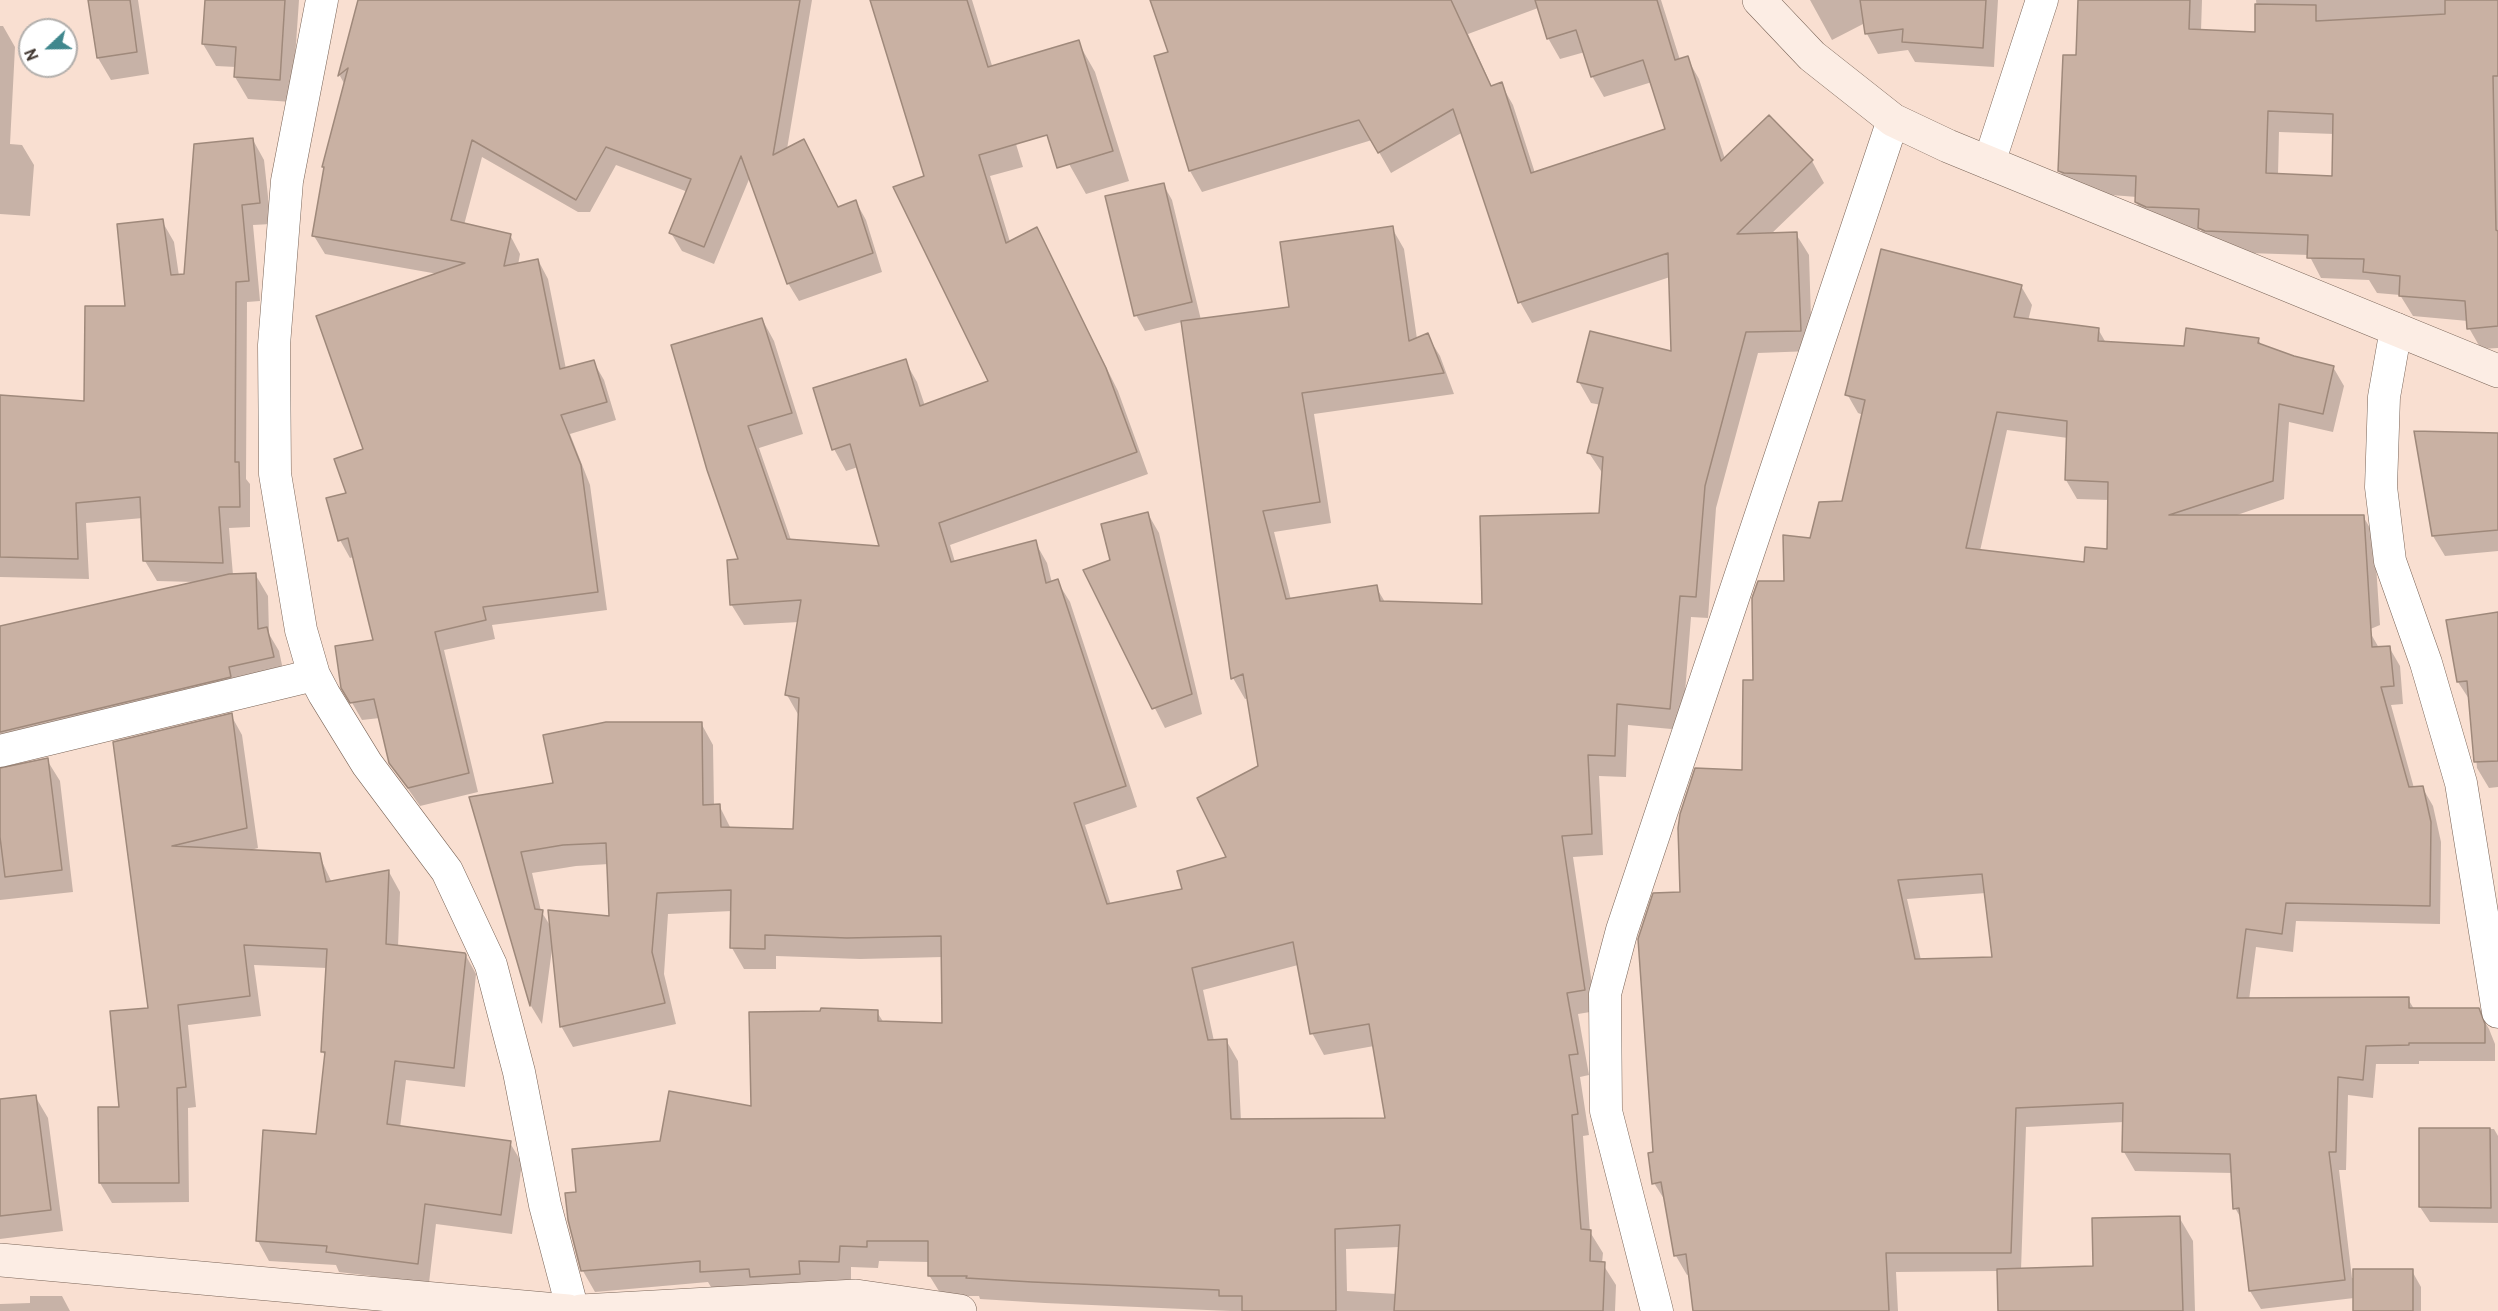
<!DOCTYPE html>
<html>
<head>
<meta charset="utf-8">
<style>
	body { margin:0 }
	#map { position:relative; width:2498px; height:1311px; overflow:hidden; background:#f9dfd1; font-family:Overpass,sans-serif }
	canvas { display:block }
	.north { position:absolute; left:18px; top:18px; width:60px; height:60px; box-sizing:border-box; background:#fff; border:2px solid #b3afac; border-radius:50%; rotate:248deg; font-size:16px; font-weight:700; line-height:24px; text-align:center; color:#403630 }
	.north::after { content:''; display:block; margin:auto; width:21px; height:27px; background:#3f878d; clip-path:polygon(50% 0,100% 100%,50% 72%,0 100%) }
</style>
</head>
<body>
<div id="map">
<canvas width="2498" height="1311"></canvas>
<div class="north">N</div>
</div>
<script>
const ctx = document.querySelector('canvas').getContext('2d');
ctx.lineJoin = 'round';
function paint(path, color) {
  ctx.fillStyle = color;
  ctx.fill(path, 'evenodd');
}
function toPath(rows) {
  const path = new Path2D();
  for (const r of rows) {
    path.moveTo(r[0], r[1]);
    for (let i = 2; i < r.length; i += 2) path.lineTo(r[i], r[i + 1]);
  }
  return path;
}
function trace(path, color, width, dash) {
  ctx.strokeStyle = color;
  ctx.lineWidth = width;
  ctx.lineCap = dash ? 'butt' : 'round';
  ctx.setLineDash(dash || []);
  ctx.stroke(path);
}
const shadow = toPath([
	[89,0,138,0,149,74,111,80,98,58],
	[206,0,299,0,292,102,248,99,235,77,236,67,216,66,203,44],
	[359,0,812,0,787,149,838,209,856,202,866,220,882,272,799,301,788,283,750,177,714,264,682,251,671,233,688,192,616,165,590,212,578,212,482,157,464,225,510,235,520,254,518,265,538,260,548,279,566,369,593,361,604,380,616,420,570,434,590,485,607,610,492,625,495,639,444,650,478,792,420,806,390,763,380,718,362,720,343,687,374,642,354,557,350,558,340,540,348,494,438,274,325,254,314,236,325,170,324,167,345,85,340,76],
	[872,0,972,0,1023,167,990,176,1010,242,1037,229,1118,391,1148,474,950,545,955,562,1035,542,1047,563,1052,583,1057,581,1070,602,1137,807,1085,825,1111,905,1184,890,1228,858,1260,767,1249,698,1245,699,1233,678,1182,322,1145,331,1136,315,1163,184,1172,200,1201,320,1290,308,1392,228,1404,249,1417,339,1427,335,1440,356,1454,394,1314,414,1331,523,1274,532,1291,600,1376,587,1385,602,1484,606,1600,515,1603,474,1589,453,1601,405,1591,403,1579,382,1673,353,1670,277,1532,323,1520,302,1463,132,1391,173,1372,140,1202,192,1190,171,1170,53,1152,0,1661,0,1680,60,1687,58,1699,79,1725,159,1769,117,1812,161,1824,183,1770,235,1796,234,1809,255,1812,351,1758,353,1716,508,1708,618,1691,617,1682,730,1628,725,1626,777,1599,776,1603,855,1573,857,1596,1011,1578,1014,1589,1075,1580,1077,1589,1135,1583,1136,1590,1232,1603,1253,1602,1263,1616,1285,1615,1311,1230,1311,1045,1303,980,1299,979,1296,942,1296,929,1275,929,1262,879,1261,878,1268,851,1267,851,1283,810,1282,811,1295,714,1292,708,1282,595,1292,583,1271,578,1193,661,1143,753,1107,877,1012,884,1023,943,1024,943,957,860,959,776,956,776,969,744,969,732,948,732,911,668,914,664,974,676,1024,573,1047,561,1026,552,949,542,1024,531,1006,470,798,555,784,701,723,713,745,714,806,719,805,731,829,794,831,799,716,787,695,799,622,744,625,731,604,740,560,709,469,762,319,774,341,803,434,759,448,791,540,881,547,858,467,846,471,834,449,905,361,917,382,925,406,990,382],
	[1538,8,1548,38,1560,59,1585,52,1592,76,1604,97,1652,82,1667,130,1535,173,1513,105,1501,84,1492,87,1468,34],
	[609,864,611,918,551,927,541,911,532,873,576,866],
	[1298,965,1312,1033,1324,1055,1374,1046,1387,1119,1241,1121,1238,1061,1226,1040,1214,1041,1203,990],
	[1400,1247,1397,1294,1347,1291,1346,1249],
	[1810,0,1998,0,1994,67,1915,62,1908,50,1878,54,1867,34,1865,23,1832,40],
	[2080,0,2202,0,2201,31,2259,34,2256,0,2498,0,2498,348,2481,349,2469,328,2468,321,2413,316,2400,295,2377,293,2369,280,2321,278,2309,255,2218,252,2212,249,2201,230,2159,228,2149,223,2136,202,2137,197,2072,192,2060,171,2077,57],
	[2279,132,2334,134,2333,177,2278,175],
	[0,26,3,26,15,47,10,144,22,145,34,165,30,216,0,214],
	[1078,42,1095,72,1129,181,1086,194,1069,164],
	[253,140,264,160,271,224,253,225,260,301,247,302,246,479,250,484,250,527,229,528,233,575,255,574,268,596,269,634,279,651,285,679,0,760,0,628,195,582,157,581,145,561,143,518,86,523,89,579,0,577,0,397,86,403,162,221,174,242,179,276,185,276],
	[2021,286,2032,305,2028,321,2098,329,2106,343,2185,347,2258,339,2262,346,2293,358,2333,367,2344,386,2333,432,2289,422,2284,499,2234,516,2363,516,2374,535,2380,625,2354,636,2371,634,2379,648,2389,647,2400,666,2403,704,2391,705,2414,788,2422,787,2433,806,2441,842,2440,924,2296,921,2293,952,2256,947,2249,1000,2408,999,2414,1009,2478,1010,2489,1029,2495,1044,2495,1061,2419,1061,2419,1064,2376,1064,2373,1098,2348,1095,2346,1170,2339,1170,2352,1278,2412,1271,2421,1287,2421,1311,2354,1311,2354,1298,2261,1309,2250,1291,2242,1220,2235,1208,2233,1173,2135,1171,2124,1152,2124,1122,2026,1127,2021,1270,2095,1268,2179,1217,2193,1241,2195,1311,1999,1311,1998,1271,1896,1272,1898,1311,1695,1311,1690,1274,1687,1275,1676,1256,1666,1202,1654,1183,1654,1154,1682,893,1743,772,1754,681,1786,583,1811,540,1843,503,1863,415,1858,413,1847,394],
	[2007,430,2068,438,2066,480,2077,499,2109,500,2108,551,2085,564,1980,551],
	[1986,893,1993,958,1921,960,1907,899],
	[2498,435,2498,551,2445,556,2433,536],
	[1148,514,1159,533,1202,714,1165,728,1085,571,1112,561],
	[2498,613,2498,787,2489,788,2477,768,2471,702,2458,682],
	[231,715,242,735,258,848,247,851,319,855,332,883,389,872,400,892,398,947,465,954,476,974,465,1087,406,1080,400,1128,510,1143,522,1163,512,1234,436,1224,429,1283,339,1272,336,1265,269,1261,258,1241,317,1135,326,1057,322,1051,327,968,254,965,261,1016,188,1025,196,1107,188,1108,189,1202,112,1203,100,1183,150,1009,114,743],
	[47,760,60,781,73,892,0,900,0,770],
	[35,1096,48,1118,63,1231,0,1239,0,1101],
	[2420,1129,2494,1129,2498,1136,2498,1223,2430,1222,2420,1207],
	[30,1296,62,1296,70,1311,0,1311,0,1304,30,1303]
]);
const building = toPath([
	[88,0,130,0,137,52,97,58,88,0],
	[205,0,285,0,280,80,234,77,236,47,202,44,205,0],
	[358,0,800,0,773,155,804,139,838,207,856,200,873,253,787,284,741,156,704,247,669,233,691,179,606,147,576,200,472,140,451,220,511,234,504,266,538,259,560,369,594,360,607,402,561,415,581,465,598,592,483,607,486,620,435,632,469,773,408,788,389,763,374,699,350,703,341,688,335,646,373,640,348,538,338,541,326,498,346,493,334,459,363,449,316,316,465,263,312,236,324,167,322,167,348,68,338,76,358,0],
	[870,0,967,0,988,67,1079,40,1113,151,1057,168,1047,135,979,155,1006,243,1037,227,1106,368,1137,452,939,523,951,562,1036,540,1046,583,1058,579,1126,786,1074,803,1107,904,1182,889,1177,871,1226,857,1197,798,1258,766,1243,674,1231,679,1181,321,1289,307,1280,242,1393,226,1409,341,1428,333,1444,373,1302,393,1320,502,1263,511,1286,599,1377,585,1380,601,1482,604,1480,516,1599,513,1603,457,1587,453,1603,388,1577,382,1590,331,1671,351,1668,253,1518,303,1453,109,1378,153,1359,120,1189,171,1154,56,1168,52,1150,0,1451,0,1491,86,1502,82,1531,173,1665,129,1643,60,1591,77,1576,30,1547,39,1535,0,1657,0,1675,60,1688,56,1721,161,1769,115,1813,160,1737,234,1797,232,1801,331,1746,332,1705,486,1696,597,1680,596,1670,709,1617,704,1615,756,1588,755,1592,834,1562,836,1585,990,1567,993,1578,1054,1569,1055,1578,1114,1572,1115,1581,1229,1591,1230,1590,1261,1605,1262,1603,1311,1394,1311,1400,1225,1335,1229,1336,1311,1242,1311,1242,1296,1219,1296,1219,1290,1032,1282,966,1278,967,1276,928,1276,928,1241,867,1241,867,1247,840,1246,839,1262,799,1261,800,1274,750,1277,749,1269,700,1272,700,1261,581,1271,568,1220,565,1193,576,1192,572,1149,660,1141,669,1091,751,1106,749,1012,820,1011,821,1008,878,1010,878,1021,942,1023,941,936,847,938,765,935,765,949,730,948,731,890,657,893,652,952,665,1003,560,1027,548,910,609,916,606,843,563,845,521,852,535,909,543,910,530,1006,469,797,553,783,543,735,606,722,702,722,703,805,720,804,721,827,793,829,799,698,785,695,801,600,730,605,727,560,738,559,707,470,671,345,762,318,792,413,748,426,787,539,879,546,850,444,832,450,813,388,906,359,920,406,988,381,893,187,924,176,870,0],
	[1293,942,1310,1034,1369,1024,1385,1118,1231,1119,1227,1039,1208,1040,1192,968,1293,942],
	[1860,0,1986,0,1983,48,1902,42,1903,29,1865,34,1860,0],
	[2078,0,2190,0,2189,29,2255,32,2255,4,2316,5,2316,21,2445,14,2445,0,2498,0,2498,76,2493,76,2496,230,2498,231,2498,326,2467,329,2465,301,2399,296,2400,276,2363,272,2364,259,2307,258,2308,235,2205,231,2198,228,2199,209,2146,207,2135,202,2136,176,2064,173,2058,171,2063,55,2076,55,2078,0],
	[2268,111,2333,114,2332,176,2266,173,2268,111],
	[253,138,260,203,242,205,249,281,236,282,235,462,239,462,240,507,219,507,223,563,143,561,140,497,76,503,78,559,0,557,0,395,84,401,85,306,125,306,117,224,163,219,171,275,184,274,194,144,253,138],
	[1164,183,1192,302,1134,316,1105,196,1164,183],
	[1881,249,2022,285,2014,317,2099,328,2098,341,2184,346,2186,328,2259,338,2258,343,2294,356,2334,366,2323,414,2279,404,2273,481,2169,515,2364,515,2372,647,2390,646,2394,686,2381,687,2409,787,2423,786,2431,822,2430,906,2286,903,2282,934,2246,929,2237,998,2409,997,2409,1008,2479,1008,2485,1024,2485,1043,2409,1043,2409,1045,2366,1046,2363,1080,2338,1077,2336,1152,2329,1152,2345,1280,2249,1291,2239,1208,2233,1209,2230,1154,2122,1152,2123,1103,2016,1108,2011,1253,1886,1253,1889,1311,1693,1311,1686,1254,1674,1256,1661,1182,1652,1184,1648,1153,1653,1152,1638,939,1653,893,1680,892,1678,828,1680,814,1695,768,1742,770,1743,680,1753,680,1752,598,1758,581,1784,581,1783,535,1810,538,1819,502,1842,501,1865,400,1845,395,1881,249],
	[1997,412,2067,421,2065,480,2108,482,2107,549,2085,547,2084,562,1966,548,1997,412],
	[1982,874,1992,957,1915,959,1898,880,1982,874],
	[2414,431,2498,433,2498,530,2432,536,2414,431],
	[1148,512,1192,694,1152,709,1083,570,1110,560,1101,524,1148,512],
	[256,573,258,629,267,627,274,657,229,667,231,677,0,732,0,626,229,574,256,573],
	[2498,612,2498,761,2474,762,2467,681,2457,682,2446,620,2498,612],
	[232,713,247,828,172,846,320,853,326,882,389,870,386,944,465,953,466,955,454,1068,395,1061,387,1124,511,1141,501,1215,425,1204,418,1264,326,1252,327,1246,256,1241,263,1130,316,1134,325,1052,321,1052,327,949,244,945,250,996,178,1005,186,1087,177,1088,179,1183,99,1183,98,1107,119,1107,110,1011,148,1008,113,742,232,713],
	[48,758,62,870,5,877,0,837,0,768,48,758],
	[36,1095,51,1210,0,1216,0,1099,36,1095],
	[2419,1128,2490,1128,2491,1208,2419,1207,2419,1128],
	[2180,1216,2183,1311,1998,1311,1997,1269,2093,1266,2092,1218,2180,1216],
	[2353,1269,2413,1269,2413,1311,2353,1311,2353,1269]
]);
const street = toPath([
	[322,0,287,181,274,345,275,474,301,630,314,675,324,694,367,764,447,871,491,965,519,1072,545,1205,573,1311],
	[1989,163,2042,0],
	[2396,329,2384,397,2381,487,2390,561,2426,663,2461,783,2498,1012],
	[0,751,314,675],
	[1657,1311,1606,1111,1605,994,1622,930,1893,120]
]);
const secondary = toPath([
	[1759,0,1812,56,1893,120,1948,146,2498,371],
	[0,1260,568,1311],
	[581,1311,856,1296,960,1311]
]);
paint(shadow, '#0003');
paint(building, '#c9b1a3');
trace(building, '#9f897b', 1.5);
trace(street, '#7a6558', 33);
trace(secondary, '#7a6558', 34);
trace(street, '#fff', 32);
trace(secondary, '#fcede4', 33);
</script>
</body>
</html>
